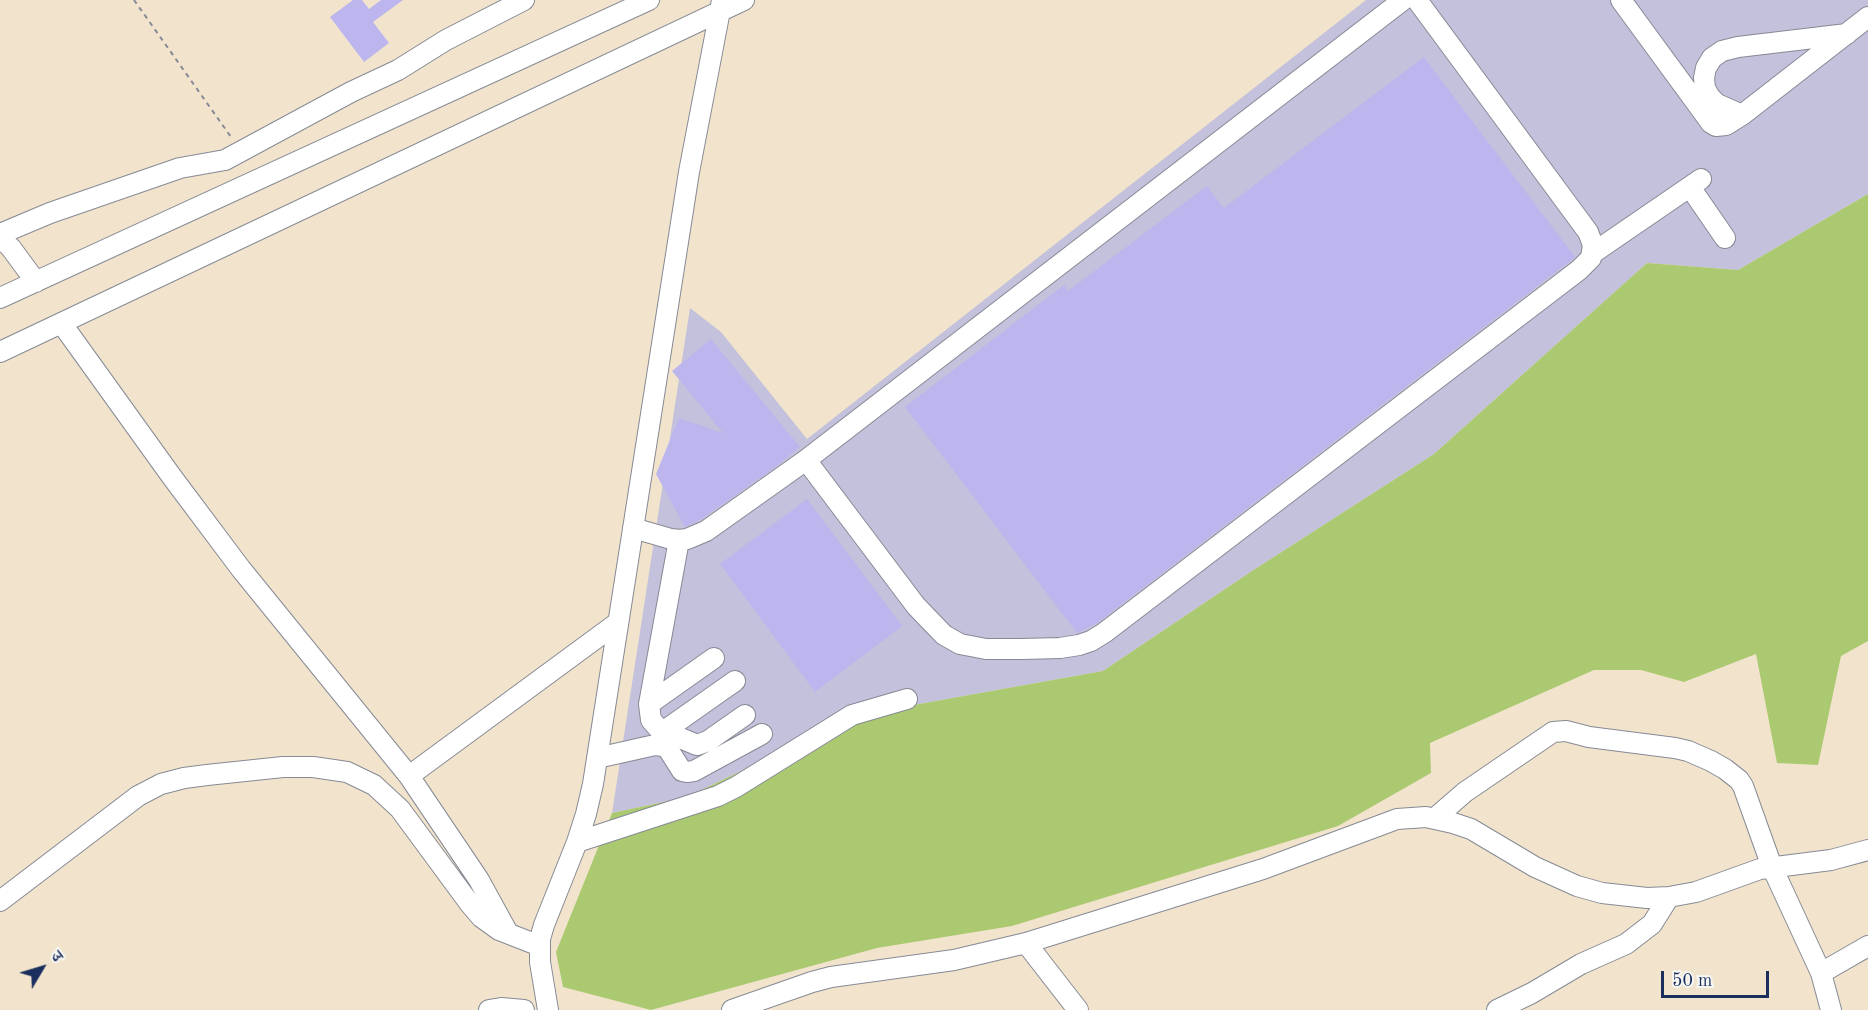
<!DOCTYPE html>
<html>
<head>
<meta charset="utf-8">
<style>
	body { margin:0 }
	#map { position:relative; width:1868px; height:1010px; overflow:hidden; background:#f2e4cc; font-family:"Old Standard TT","Noto Serif Devanagari",serif }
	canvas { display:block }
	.north { position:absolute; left:12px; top:938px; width:60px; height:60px; -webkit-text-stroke:4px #f6f6f2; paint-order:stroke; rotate:52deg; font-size:16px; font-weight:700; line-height:24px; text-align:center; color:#1b2f5e }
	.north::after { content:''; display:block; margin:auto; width:21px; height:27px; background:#1b2f5e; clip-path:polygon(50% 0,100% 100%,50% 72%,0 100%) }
	.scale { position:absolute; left:1661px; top:971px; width:108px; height:27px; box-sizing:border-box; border:3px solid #1b2f5e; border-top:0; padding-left:8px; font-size:18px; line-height:21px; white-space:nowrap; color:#1b2f5e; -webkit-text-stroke:4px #f6f6f2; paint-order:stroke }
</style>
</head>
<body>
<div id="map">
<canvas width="1868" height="1010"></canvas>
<div class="north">उ</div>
<div class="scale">50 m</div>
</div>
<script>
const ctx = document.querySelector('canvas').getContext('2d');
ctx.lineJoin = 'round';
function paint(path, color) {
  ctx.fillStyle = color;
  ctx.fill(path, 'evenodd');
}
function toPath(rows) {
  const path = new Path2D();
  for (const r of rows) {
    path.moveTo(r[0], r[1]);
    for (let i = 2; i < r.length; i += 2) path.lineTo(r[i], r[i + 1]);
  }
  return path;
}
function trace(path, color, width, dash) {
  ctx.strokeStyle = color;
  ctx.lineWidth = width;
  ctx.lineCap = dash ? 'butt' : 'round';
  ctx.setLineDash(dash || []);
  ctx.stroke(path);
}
const industrial = toPath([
	[1366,0,1868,0,1868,194,1738,270,1647,263,1434,454,1252,571,1103,671,858,715,687,797,612,813,690,308,721,332,807,439]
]);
const green = toPath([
	[1868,194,1868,641,1841,656,1818,765,1777,763,1756,654,1684,682,1641,670,1594,670,1430,743,1431,773,1338,826,1012,926,877,948,651,1010,563,987,556,952,612,813,687,797,858,715,1103,671,1252,571,1434,454,1647,263,1738,270]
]);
const building = toPath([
	[353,0,362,0,369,9,381,0,403,0,373,22,389,43,364,62,330,17],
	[1424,57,1575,257,1097,623,1077,633,905,407,1064,285,1068,291,1207,186,1224,208],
	[711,339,800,447,774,468,700,520,685,527,656,474,679,418,723,433,672,371],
	[807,499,902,626,815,692,720,564]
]);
const path = toPath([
	[134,0,231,137]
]);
const minor = toPath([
	[1621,0,1711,123,1716,126,1726,125,1742,115,1868,17],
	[1742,115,1717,104,1710,97,1705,88,1704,78,1706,68,1712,58,1722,51,1738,47,1847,34],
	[1690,187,1725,238],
	[0,234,50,213,180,168,225,160,351,92,398,70,446,40,524,0],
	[0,237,11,248,36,282],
	[1593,253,1701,179],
	[0,298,649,0],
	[62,324,172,477,241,569,409,776,479,880,508,933],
	[0,352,744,0],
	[806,460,916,606,944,635,960,644,986,649,1022,649,1060,648,1079,645,1091,641,1104,633,1579,270,1591,258,1593,245,1588,232,1417,0],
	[633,528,671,539,679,540,687,539,706,531,806,460,1403,0],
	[679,540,649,704,651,720,659,729,697,745,708,741,745,715],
	[649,704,714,658],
	[664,731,735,681],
	[597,758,655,745,663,746,668,749,682,771,687,772,694,771,762,734],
	[409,776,617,623],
	[1435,818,1465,792,1553,732,1566,731,1589,737,1675,748,1688,751,1711,761,1725,769,1739,780,1743,786,1772,867,1821,973,1831,1010],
	[577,842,718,796,736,787,852,715,907,699],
	[0,901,138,796,161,784,184,778,207,775,283,767,313,767,347,772,374,785,400,809,470,904,481,917,499,930,540,946],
	[1026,943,1078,1010],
	[1821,973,1868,946],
	[489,1010,501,1008,524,1010],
	[548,1010,540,962,540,939,544,925,577,842,586,814,593,784,689,172,722,0],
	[732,1010,812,982,831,977,954,960,1026,943,1263,869,1397,819,1426,817,1453,823,1471,829,1535,867,1577,886,1602,893,1647,898,1669,897,1696,892,1760,869,1831,860,1868,850],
	[1497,1010,1532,993,1581,964,1626,944,1652,924,1669,897]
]);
paint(industrial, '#c3c1db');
paint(green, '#abc971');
paint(building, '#bdb6ee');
trace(minor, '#868a95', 22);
trace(path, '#868a95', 2, [4.5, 4.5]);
trace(minor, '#fff', 20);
</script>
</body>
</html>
